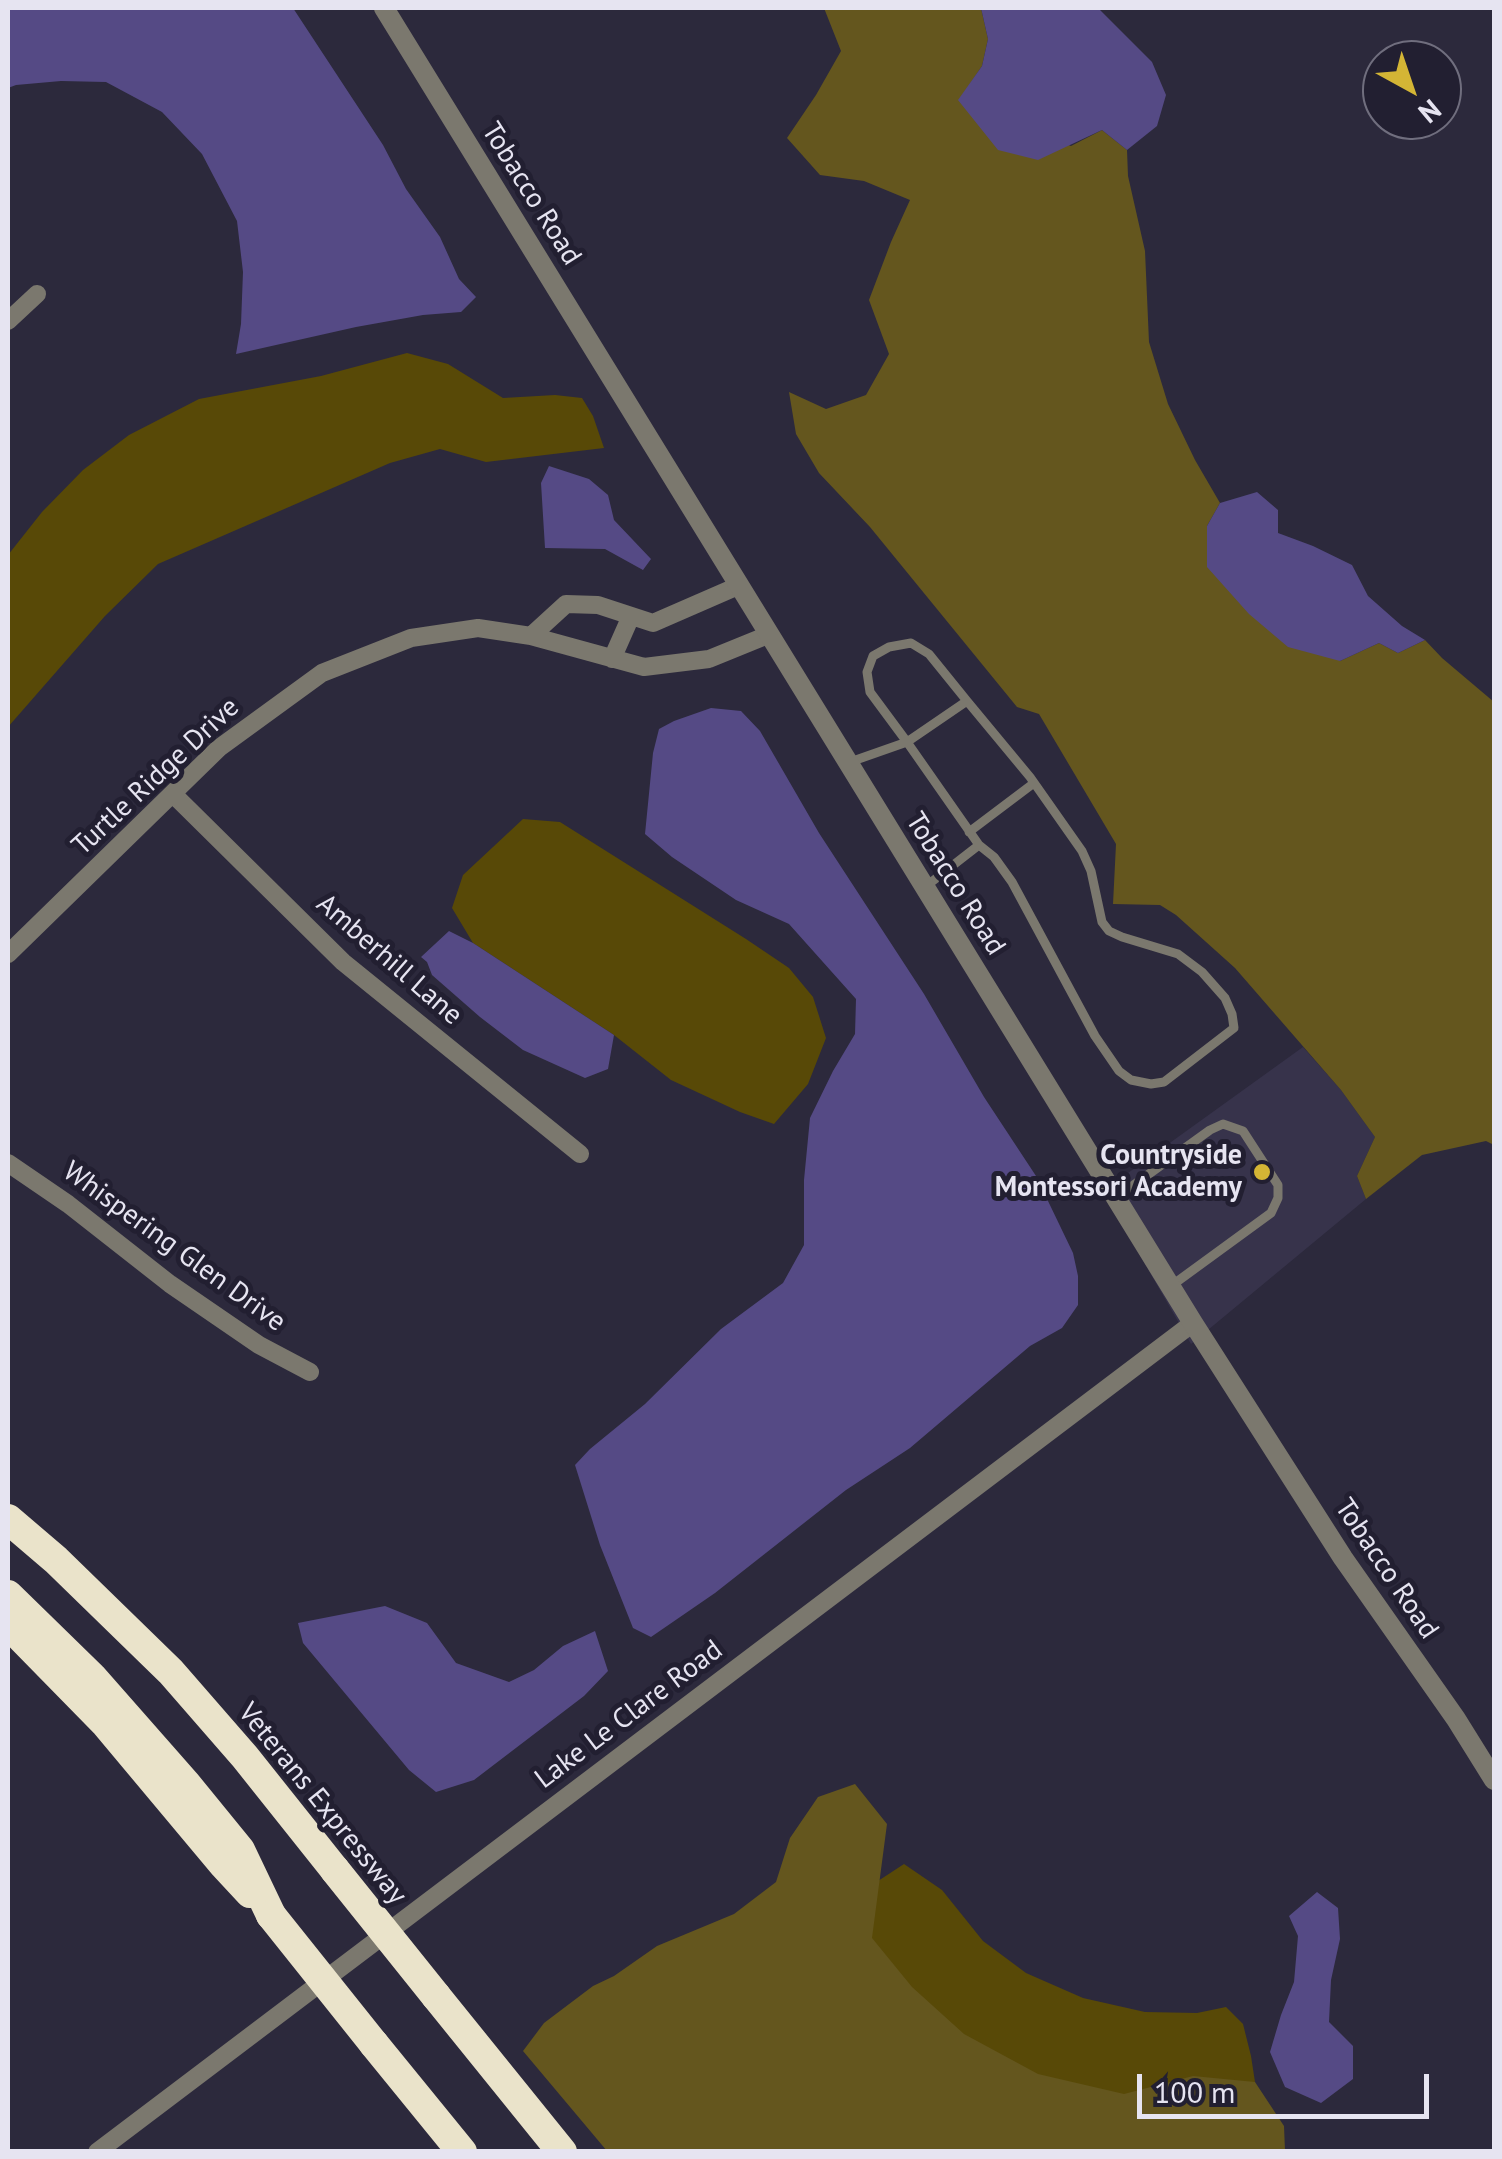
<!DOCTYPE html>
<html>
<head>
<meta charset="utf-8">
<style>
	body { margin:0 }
	#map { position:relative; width:1502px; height:2159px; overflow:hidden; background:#2c293c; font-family:"PT Sans",sans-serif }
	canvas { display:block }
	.frame { position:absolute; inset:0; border:10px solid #e6e4f1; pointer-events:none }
	.north { position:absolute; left:1362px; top:40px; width:100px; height:100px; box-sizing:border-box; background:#221f31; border:2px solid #706e7e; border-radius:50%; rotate:140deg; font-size:28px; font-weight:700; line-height:40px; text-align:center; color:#e6e4f1 }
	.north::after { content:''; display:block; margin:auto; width:35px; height:45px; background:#d4b535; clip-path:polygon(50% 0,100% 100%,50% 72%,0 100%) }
	.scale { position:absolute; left:1137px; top:2074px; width:292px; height:45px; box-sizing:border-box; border:5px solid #e6e4f1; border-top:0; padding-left:12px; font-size:30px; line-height:35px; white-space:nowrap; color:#e6e4f1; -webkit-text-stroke:8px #221f31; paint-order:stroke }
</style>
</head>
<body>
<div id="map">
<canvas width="1502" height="2159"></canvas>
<div class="frame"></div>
<div class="north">N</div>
<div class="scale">100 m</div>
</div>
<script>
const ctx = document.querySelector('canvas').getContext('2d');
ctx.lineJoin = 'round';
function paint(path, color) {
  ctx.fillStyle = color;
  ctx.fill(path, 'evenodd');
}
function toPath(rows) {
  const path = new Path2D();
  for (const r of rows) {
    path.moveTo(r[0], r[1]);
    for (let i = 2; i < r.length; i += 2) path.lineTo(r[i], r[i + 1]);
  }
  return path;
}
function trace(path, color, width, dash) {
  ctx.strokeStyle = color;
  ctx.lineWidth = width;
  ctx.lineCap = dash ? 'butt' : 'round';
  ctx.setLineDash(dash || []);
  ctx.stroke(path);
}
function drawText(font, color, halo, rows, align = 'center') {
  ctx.font = font + ' "PT Sans",sans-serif';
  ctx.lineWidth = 10;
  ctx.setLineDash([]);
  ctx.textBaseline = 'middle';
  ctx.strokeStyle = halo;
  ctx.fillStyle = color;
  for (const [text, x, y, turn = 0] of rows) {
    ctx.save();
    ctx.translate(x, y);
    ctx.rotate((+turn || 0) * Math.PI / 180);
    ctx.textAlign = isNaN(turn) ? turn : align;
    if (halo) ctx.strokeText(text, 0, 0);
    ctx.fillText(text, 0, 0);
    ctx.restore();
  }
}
const built = toPath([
	[1303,1047,1341,1090,1375,1137,1357,1176,1366,1199,1191,1344,1103,1191]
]);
const green = toPath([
	[407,353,448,364,503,398,555,395,582,398,593,416,604,448,486,462,440,449,390,463,158,564,105,616,8,727,8,555,42,512,83,470,129,435,199,399,321,376],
	[523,819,560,822,746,939,789,968,813,997,826,1038,808,1084,774,1124,740,1112,671,1080,614,1035,473,943,452,908,463,875],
	[904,1864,942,1890,983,1941,1026,1973,1083,1998,1145,2012,1197,2013,1226,2007,1243,2024,1251,2056,1255,2082,1247,2109,1258,2152,597,2007,878,1881]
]);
const forest = toPath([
	[824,8,981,8,988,39,982,66,959,100,1071,146,1102,130,1127,150,1128,176,1145,251,1149,342,1168,404,1195,460,1220,503,1207,526,1340,661,1379,643,1398,653,1425,640,1442,658,1494,702,1494,1145,1486,1141,1422,1155,1366,1199,1357,1176,1375,1137,1341,1090,1235,968,1176,915,1160,905,1113,904,1116,844,1039,714,1017,707,870,527,819,473,796,434,789,392,826,409,866,395,889,354,869,300,891,242,910,200,864,181,820,175,787,138,816,95,841,51],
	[855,1784,887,1824,872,1938,912,1987,964,2034,1038,2074,1124,2094,1193,2076,1255,2082,1284,2126,1285,2151,607,2151,523,2051,544,2023,593,1986,614,1976,657,1946,734,1914,776,1882,790,1838,818,1797]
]);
const water = toPath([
	[8,8,293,8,383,145,406,189,440,237,459,279,476,297,461,312,423,315,356,327,236,354,241,324,243,272,237,221,202,154,162,112,106,82,61,81,16,85,8,88],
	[981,8,1098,8,1152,62,1166,95,1157,126,1127,150,1102,130,1038,160,998,150,958,100,982,66,988,39],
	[549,466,589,479,608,495,614,520,651,559,643,570,605,549,545,548,541,483],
	[1257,492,1278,510,1278,533,1313,546,1352,565,1368,596,1402,626,1425,640,1398,653,1379,643,1340,661,1288,647,1249,614,1207,567,1207,526,1220,503],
	[711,708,741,711,760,731,819,833,924,994,984,1097,1036,1176,1073,1253,1078,1276,1078,1305,1062,1328,1030,1346,910,1448,846,1490,715,1593,651,1637,633,1628,600,1545,575,1465,590,1449,645,1404,721,1329,783,1283,804,1245,804,1180,810,1118,833,1071,855,1034,856,999,789,924,736,900,672,857,645,834,653,753,659,729,674,721],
	[449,931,473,943,614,1035,608,1069,585,1078,523,1050,480,1017,432,975,427,962,421,957],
	[385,1606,427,1623,456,1663,509,1682,534,1670,563,1646,595,1631,608,1671,584,1696,474,1780,436,1792,409,1770,303,1643,298,1623],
	[1317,1892,1338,1908,1340,1939,1331,1980,1329,2022,1353,2046,1353,2079,1321,2103,1285,2087,1270,2052,1281,2015,1294,1982,1298,1936,1289,1916]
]);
const service = toPath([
	[967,701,907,742,870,692,867,672,873,656,889,647,911,643,929,654,967,701,1030,777,1082,851,1091,871,1102,922,1109,931,1122,937,1178,954,1202,972,1225,998,1232,1014,1234,1028,1164,1082,1151,1084,1131,1080,1119,1071,1095,1036,1012,882,994,857,979,845],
	[850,762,907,742,979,845,925,887],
	[969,832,1034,783],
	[1117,1197,1210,1130,1223,1124,1243,1131,1278,1185,1278,1198,1271,1213,1171,1286]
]);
const minor = toPath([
	[8,321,37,294],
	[531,636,566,604,598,605,653,623,738,586],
	[612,659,631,616],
	[173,794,343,962,580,1154],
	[8,954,219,748,322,673,411,638,478,628,531,636,644,667,709,659,768,635],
	[8,1163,68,1204,170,1284,259,1345,310,1372],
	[97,2152,1193,1323]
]);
const tertiary = toPath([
	[384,8,1193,1323,1343,1558,1456,1719,1494,1780]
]);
const motorway = toPath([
	[8,1519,56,1560,171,1672,245,1757,335,1870],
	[8,1595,92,1677,187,1785,240,1850,271,1915],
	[8,1624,106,1724,224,1865,250,1893],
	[436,1996,562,2152],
	[374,2044,462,2152]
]);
const motorwayBridge = toPath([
	[335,1870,436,1996],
	[271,1915,374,2044]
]);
const markers = [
	[1262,1172,10,"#d4b535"]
];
const streetNames = [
	["Tobacco Road",531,194,58],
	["Turtle Ridge Drive",156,777,-43],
	["Tobacco Road",955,884,58],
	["Amberhill Lane",389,960,41],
	["Whispering Glen Drive",174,1247,36],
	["Tobacco Road",1386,1569,56],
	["Lake Le Clare Road",629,1715,-37],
	["Veterans Expressway",322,1804,51]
];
const poiNames = [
	["Countryside",1242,1156],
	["Montessori Academy",1242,1188]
];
paint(built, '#37334b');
paint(green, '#584907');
paint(forest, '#64561e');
paint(water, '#554a85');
trace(service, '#7b786e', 9);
trace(minor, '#7b786e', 18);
trace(tertiary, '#7b786e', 20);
trace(motorway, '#eae3ca', 30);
trace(motorwayBridge, '#eae3ca', 30);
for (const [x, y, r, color] of markers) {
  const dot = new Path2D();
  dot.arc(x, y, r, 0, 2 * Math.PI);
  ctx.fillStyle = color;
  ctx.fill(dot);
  trace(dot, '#221f31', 4);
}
drawText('28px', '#e6e4f1', '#221f31', streetNames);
drawText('bold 28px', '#e6e4f1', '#221f31', poiNames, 'right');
</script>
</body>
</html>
